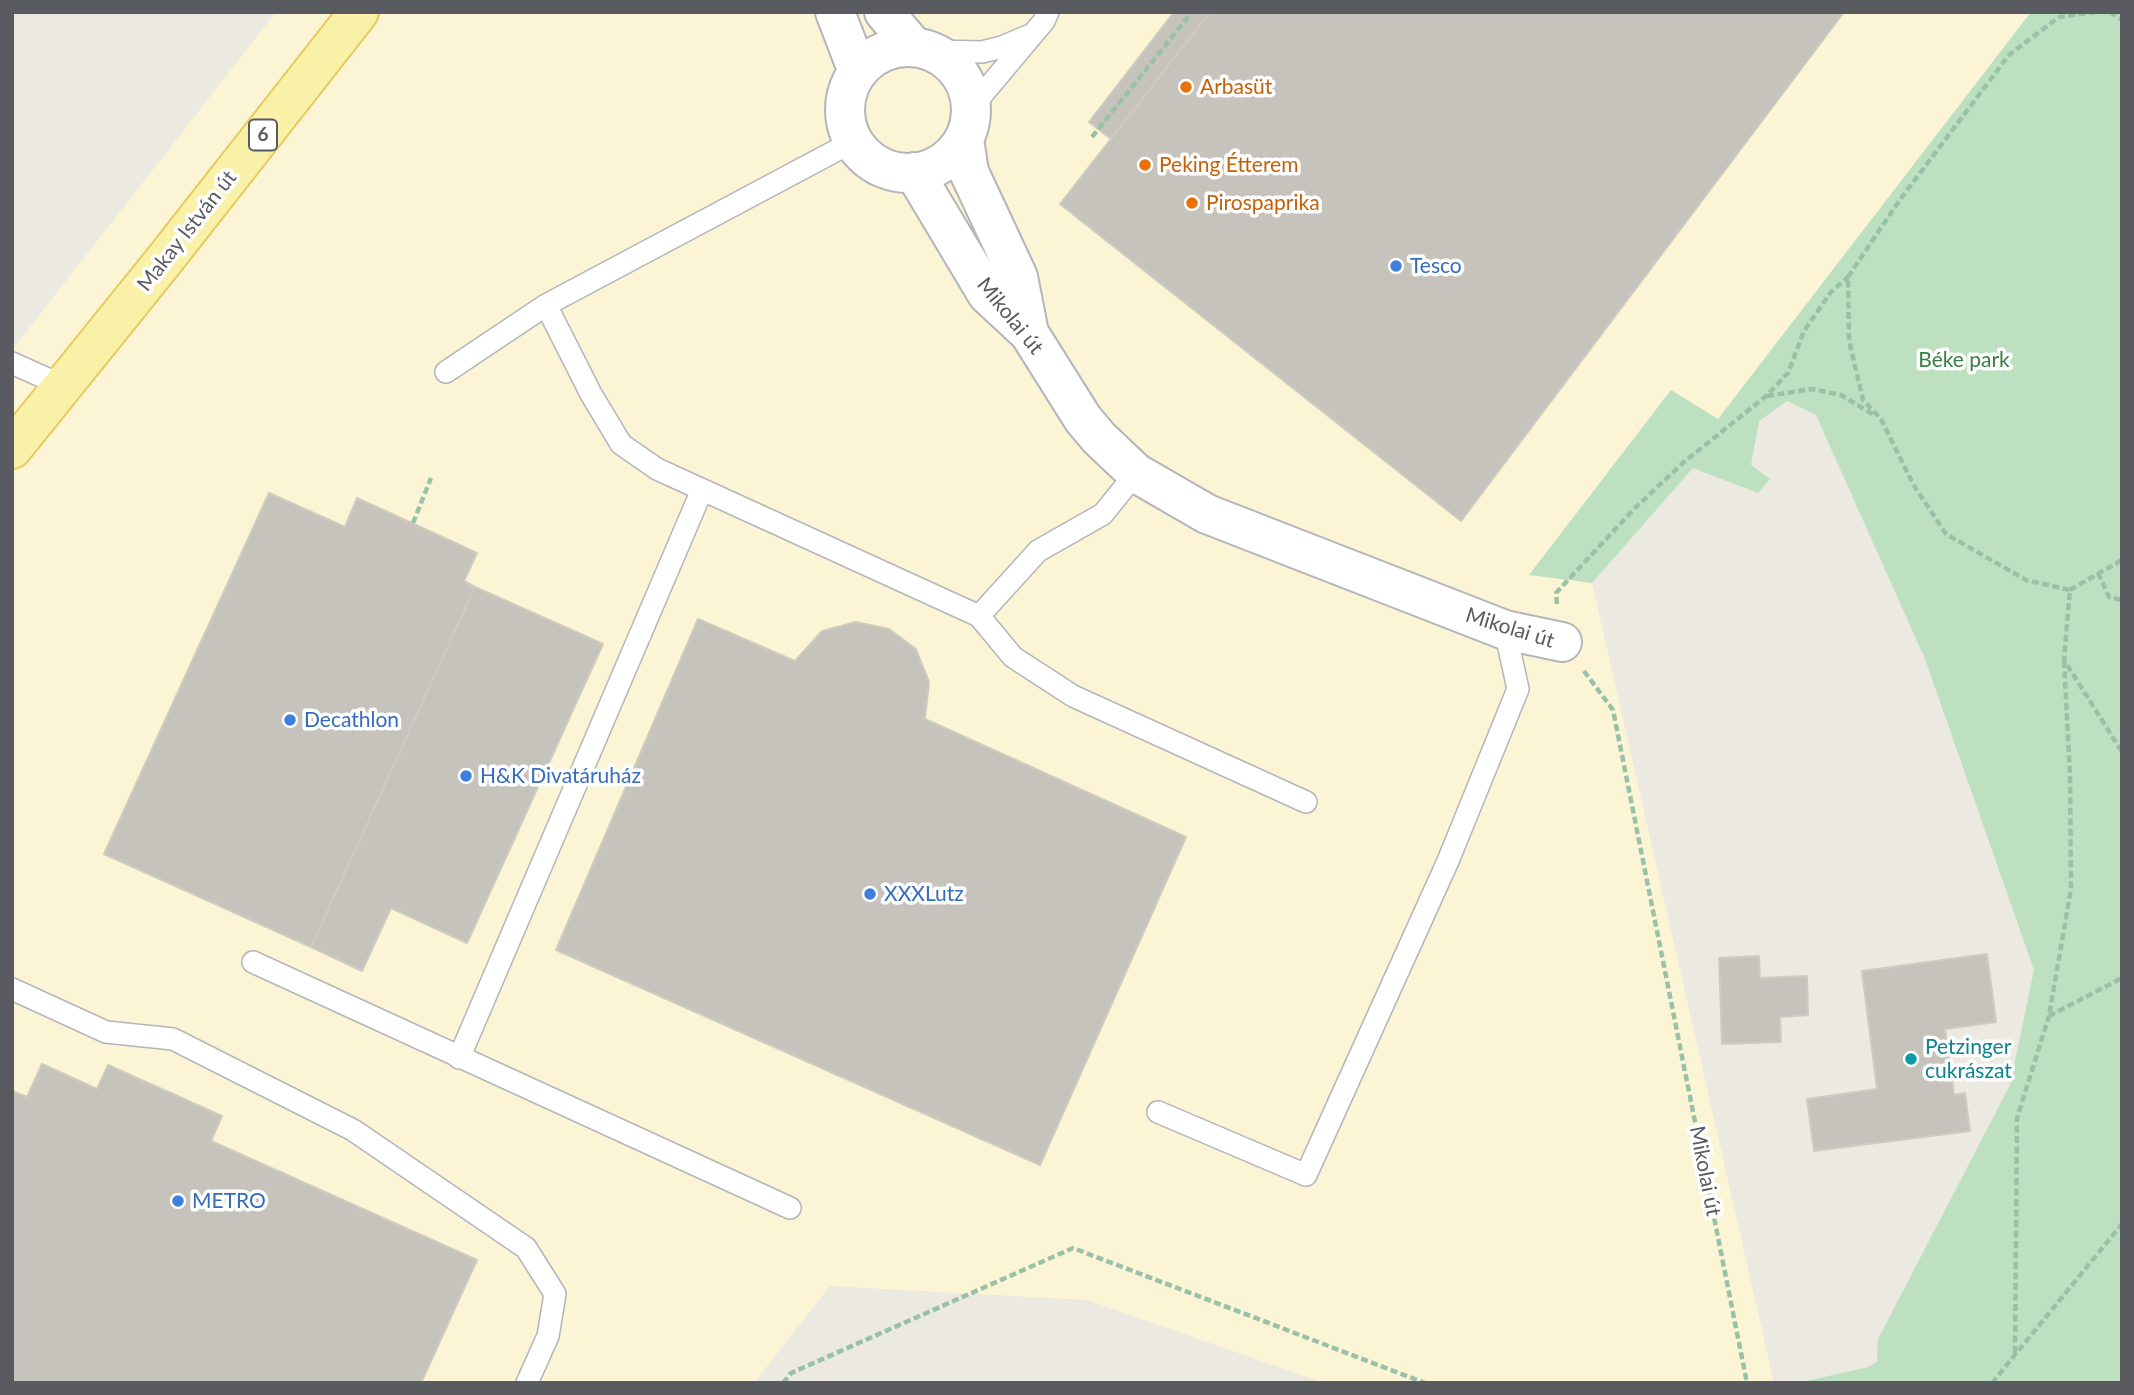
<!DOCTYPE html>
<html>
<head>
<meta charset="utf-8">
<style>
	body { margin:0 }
	#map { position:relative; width:2134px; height:1395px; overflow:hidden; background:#ebe9e0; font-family:Lato,sans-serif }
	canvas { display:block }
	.frame { position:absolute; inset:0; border:14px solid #595b60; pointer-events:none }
</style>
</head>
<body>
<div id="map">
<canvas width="2134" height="1395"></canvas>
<div class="frame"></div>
</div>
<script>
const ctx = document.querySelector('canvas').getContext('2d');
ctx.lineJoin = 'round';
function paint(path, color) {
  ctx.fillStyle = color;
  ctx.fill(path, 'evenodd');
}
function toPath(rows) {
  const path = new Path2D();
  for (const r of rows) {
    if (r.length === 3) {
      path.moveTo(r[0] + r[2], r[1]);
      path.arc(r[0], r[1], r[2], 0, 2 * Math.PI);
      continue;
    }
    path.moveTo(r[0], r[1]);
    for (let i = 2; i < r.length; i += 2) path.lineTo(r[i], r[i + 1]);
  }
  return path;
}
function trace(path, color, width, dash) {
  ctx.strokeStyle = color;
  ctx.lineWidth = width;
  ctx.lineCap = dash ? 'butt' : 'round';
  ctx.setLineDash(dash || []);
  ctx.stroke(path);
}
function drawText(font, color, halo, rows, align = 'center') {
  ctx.font = font + ' Lato,sans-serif';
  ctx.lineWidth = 7;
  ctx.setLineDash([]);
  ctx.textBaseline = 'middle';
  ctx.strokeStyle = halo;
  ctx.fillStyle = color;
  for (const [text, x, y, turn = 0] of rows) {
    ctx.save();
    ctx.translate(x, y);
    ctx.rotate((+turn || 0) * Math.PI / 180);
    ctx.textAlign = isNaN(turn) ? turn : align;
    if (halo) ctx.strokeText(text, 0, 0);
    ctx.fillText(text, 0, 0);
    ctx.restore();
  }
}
const commercial = toPath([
	[276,12,2031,12,1718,419,1671,390,1530,574,1592,583,1774,1383,1324,1383,1087,1300,830,1286,754,1383,12,1383,12,350]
]);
const green = toPath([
	[2031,12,2122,12,2122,1383,1798,1383,1868,1367,1877,1362,1878,1339,2010,1085,2034,970,1925,659,1816,415,1787,401,1759,421,1751,465,1770,479,1758,493,1693,468,1592,583,1529,575,1671,390,1718,419]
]);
const building = toPath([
	[1174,12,1210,12,1111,139,1089,122,1174,12],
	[1210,12,1844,12,1461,521,1060,204,1210,12],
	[269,493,345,527,357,498,477,553,464,581,475,587,311,947,104,854,269,493],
	[475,587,603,644,467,943,391,908,362,971,311,947,475,587],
	[698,619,795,661,822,631,856,622,889,629,916,649,929,682,925,719,1186,837,1040,1165,556,950,698,619],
	[1987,954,1996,1022,1945,1029,1954,1095,1965,1093,1970,1131,1814,1151,1807,1099,1877,1089,1862,971,1987,954],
	[1759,956,1760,978,1807,976,1808,1015,1780,1017,1781,1042,1722,1044,1719,958,1759,956],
	[42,1064,97,1089,108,1065,222,1116,211,1141,477,1260,421,1383,12,1383,12,1091,27,1097,42,1064]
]);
const path = toPath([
	[2096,12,2059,17,2009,55,1899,201,1848,277,1849,340,1863,400,1881,419,1913,484,1946,534,2026,580,2070,590,2064,660,2122,752],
	[2110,12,2122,20],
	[1092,137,1192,12],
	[1767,396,1812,389,1841,395,1874,415],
	[413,523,431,478],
	[2098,573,2109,597,2122,600],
	[2070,590,2122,560],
	[1557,604,1556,593,1635,508,1684,462,1765,397,1788,373,1804,331,1831,292,1848,277],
	[2064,661,2070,775,2071,889,2049,1016,2122,978],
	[1584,671,1613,710,1747,1383],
	[2015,1353,2017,1118,2049,1016],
	[783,1383,791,1373,1073,1248,1425,1383],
	[1992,1383,2122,1224]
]);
const service = toPath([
	[933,51,982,52,1002,47,1028,36],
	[971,108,1044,21,1048,12],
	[546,305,591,394,621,444,657,469,979,616,1038,551,1103,514,1136,473],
	[12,363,63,386],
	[446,372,546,305,854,141],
	[979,616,1013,657,1073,696,1306,802],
	[253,962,790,1208],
	[12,989,106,1032,173,1039,353,1130,526,1248,555,1294,548,1336,527,1383],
	[459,1058,702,490],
	[1158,1112,1306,1175,1448,861,1518,689,1505,630]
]);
const minor = toPath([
	[835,12,858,72],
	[884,12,913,46],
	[908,110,63],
	[964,139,969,172,1018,277,1029,333],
	[914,172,987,294,1029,333,1083,419,1099,438,1136,473,1207,514,1505,630,1562,642]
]);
const primary = toPath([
	[12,449,166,258,359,12]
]);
const markers = [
	[1186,87,7,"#e8710a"],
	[1145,165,7,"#e8710a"],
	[1192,203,7,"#e8710a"],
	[1396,266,7,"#3f7fe0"],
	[290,720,7,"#3f7fe0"],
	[466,776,7,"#3f7fe0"],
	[870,894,7,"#3f7fe0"],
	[1911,1059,7,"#0f9aa8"],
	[178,1201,7,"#3f7fe0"]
];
const shields = [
	[263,135,28]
];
const shieldNames = [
	["6",263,135]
];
const foodNames = [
	["Arbasüt",1200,87],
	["Peking Étterem",1159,165],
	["Pirospaprika",1206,203]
];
const streetNames = [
	["Makay István út",187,231,-52],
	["Mikolai út",1010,316,51],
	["Mikolai út",1510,628,17],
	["Mikolai út",1705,1171,79]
];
const shopNames = [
	["Tesco",1410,266],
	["Decathlon",304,720],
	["H&K Divatáruház",480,776],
	["XXXLutz",884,894],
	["METRO",192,1201]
];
const parkNames = [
	["Béke park",1964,360]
];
const cultureNames = [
	["Petzinger",1925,1047],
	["cukrászat",1925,1071]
];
paint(commercial, '#fbf5d5');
paint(green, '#bde1c0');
paint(building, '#c6c3bd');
trace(building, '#cfcbbf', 2);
trace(service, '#b3b5ba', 24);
trace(minor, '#b3b5ba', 42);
trace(primary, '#e6ca5d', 42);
trace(path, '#98c1a7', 4.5, [7, 3.5]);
trace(service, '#fff', 21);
trace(minor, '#fff', 38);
trace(primary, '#f9f1a7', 38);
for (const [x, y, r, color] of markers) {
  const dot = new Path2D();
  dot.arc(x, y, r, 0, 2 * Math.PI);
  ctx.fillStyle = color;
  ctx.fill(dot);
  trace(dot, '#fff', 2.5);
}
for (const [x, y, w] of shields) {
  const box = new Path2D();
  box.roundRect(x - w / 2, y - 15.5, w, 31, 5);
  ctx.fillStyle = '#fff';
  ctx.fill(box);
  trace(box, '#595b60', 2);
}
drawText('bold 19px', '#595b60', null, shieldNames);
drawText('21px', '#c56008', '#fff', foodNames, 'left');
drawText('21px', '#595b60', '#fff', streetNames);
drawText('21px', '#366cbe', '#fff', shopNames, 'left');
drawText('21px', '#397e42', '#fff', parkNames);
drawText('21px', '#0d838f', '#fff', cultureNames, 'left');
</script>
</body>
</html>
